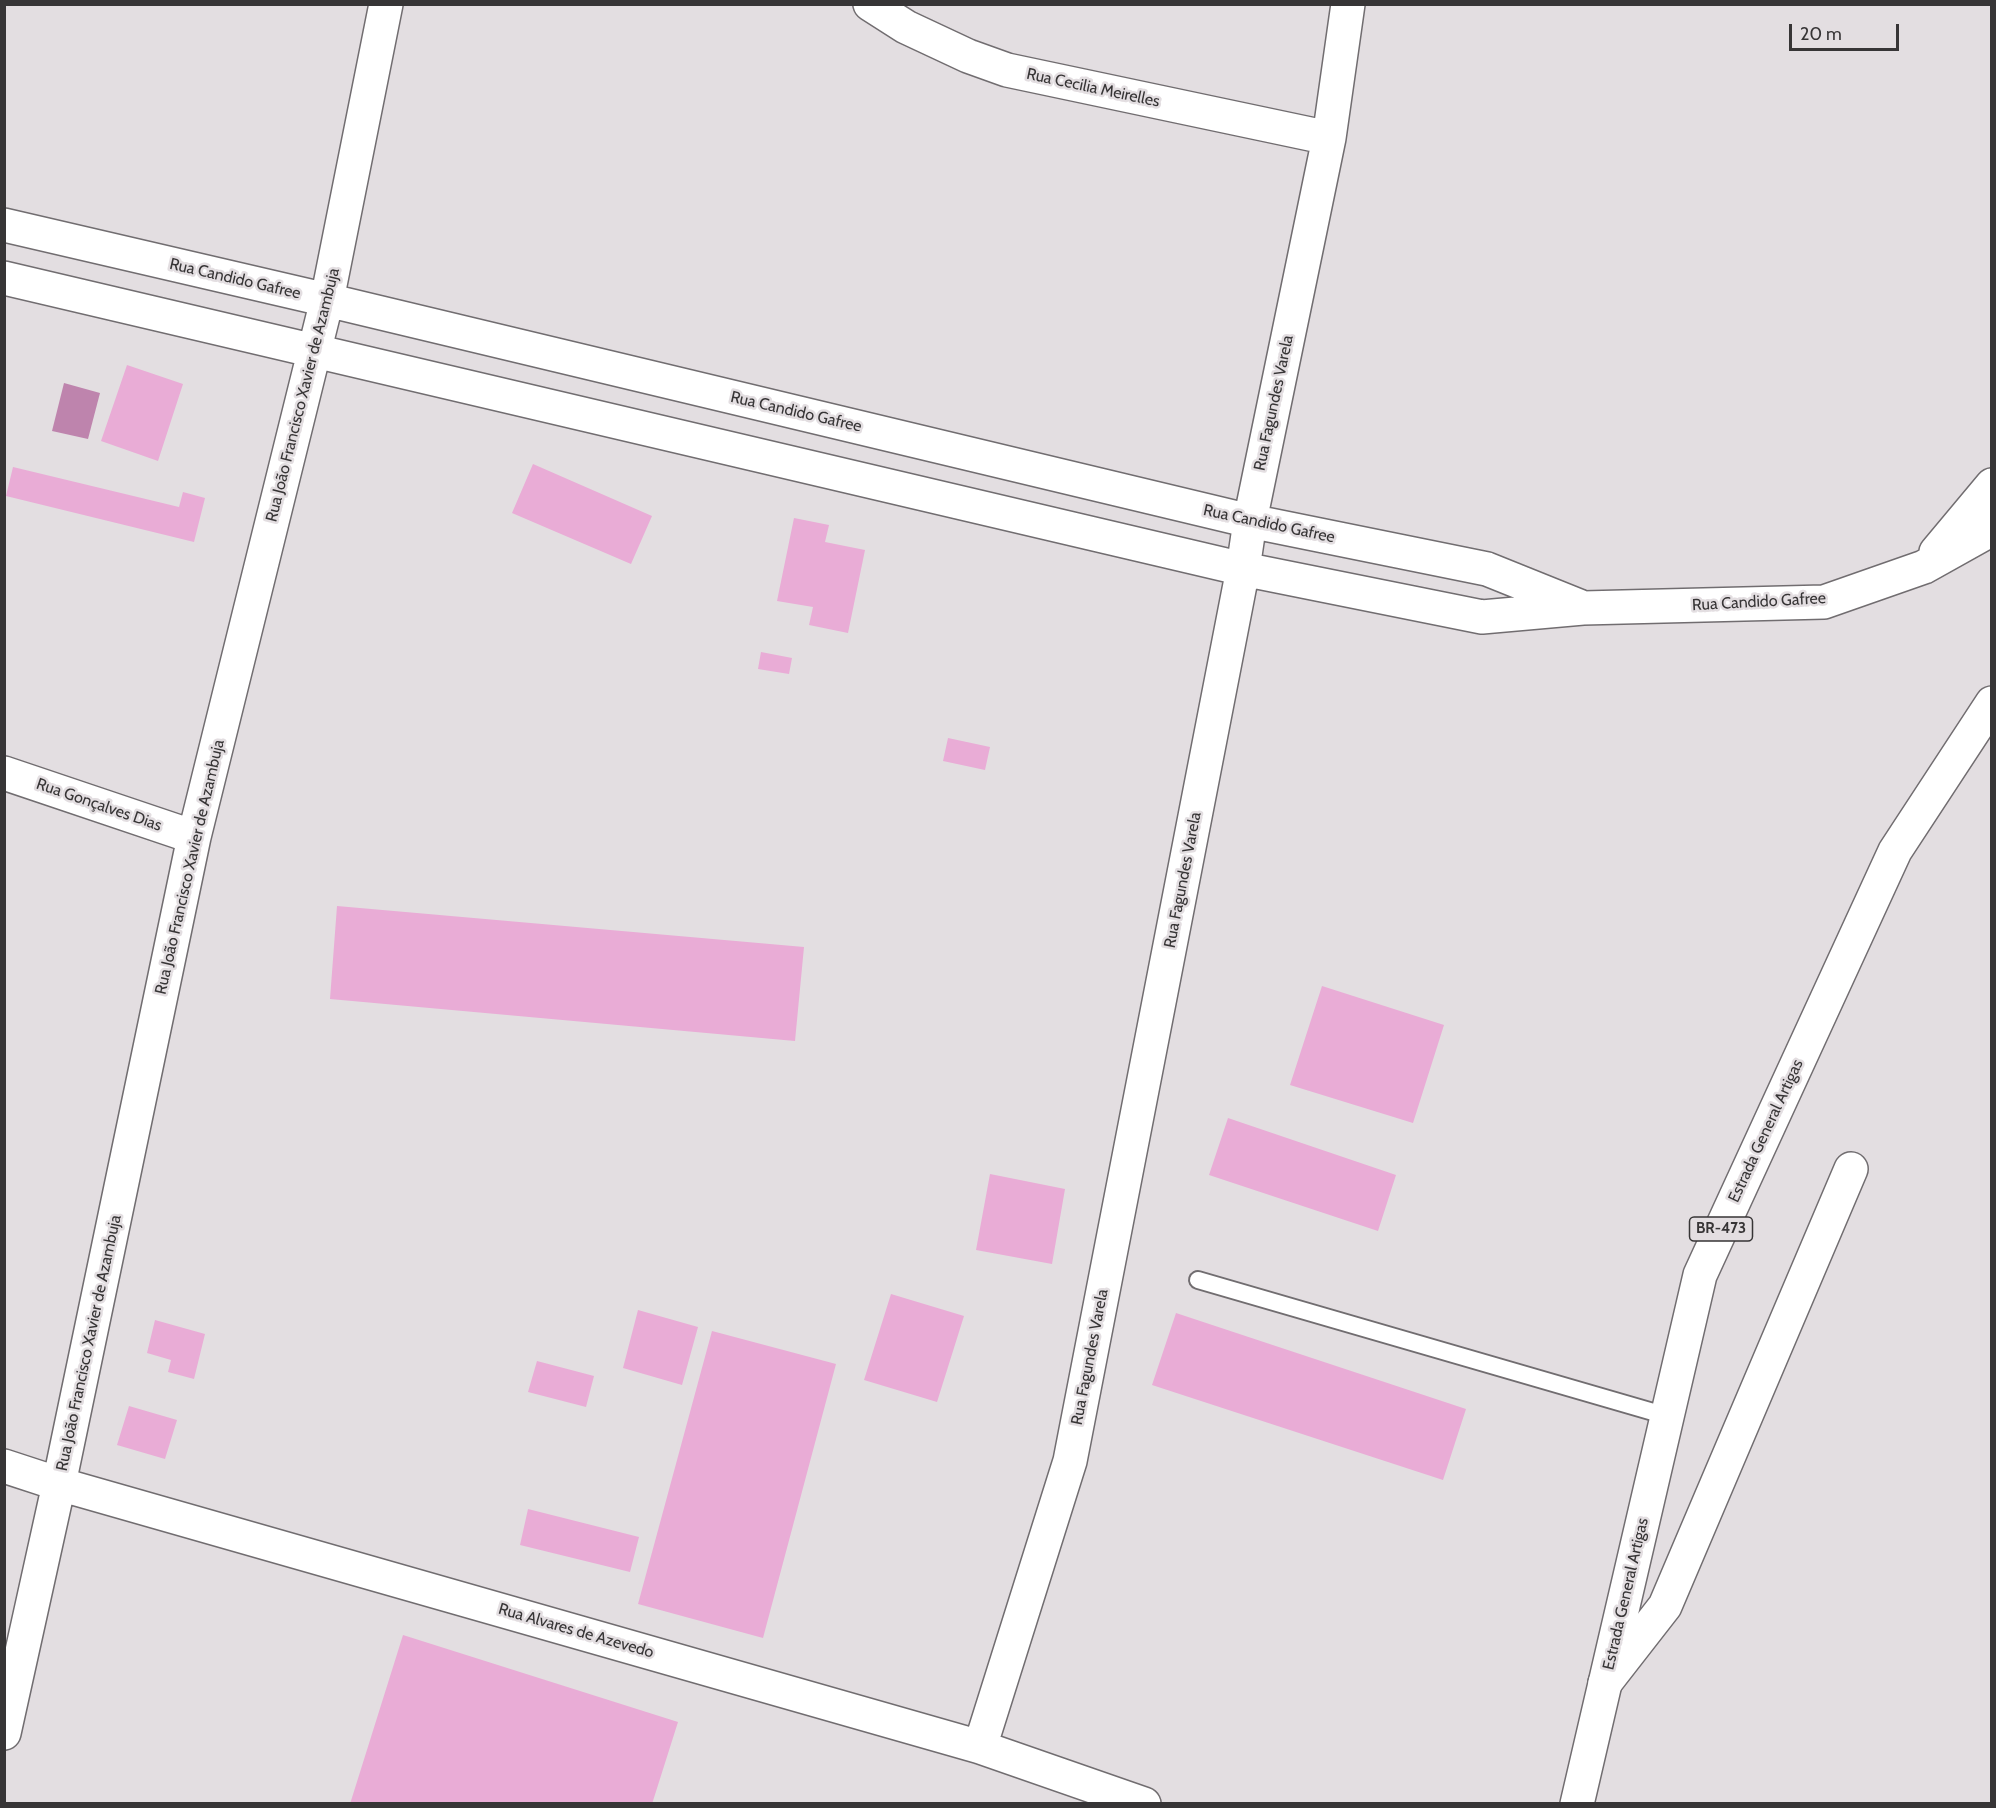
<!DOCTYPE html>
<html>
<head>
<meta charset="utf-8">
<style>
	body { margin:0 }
	#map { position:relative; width:1996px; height:1808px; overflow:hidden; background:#e3dee1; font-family:Cabin,sans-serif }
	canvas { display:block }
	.frame { position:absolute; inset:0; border:6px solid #373536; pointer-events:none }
	.scale { position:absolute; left:1789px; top:24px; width:110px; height:27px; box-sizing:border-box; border:3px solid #373536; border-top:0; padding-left:8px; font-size:18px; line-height:21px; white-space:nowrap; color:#373536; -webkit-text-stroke:4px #e3dee1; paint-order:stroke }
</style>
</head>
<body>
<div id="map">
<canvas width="1996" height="1808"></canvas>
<div class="frame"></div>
<div class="scale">20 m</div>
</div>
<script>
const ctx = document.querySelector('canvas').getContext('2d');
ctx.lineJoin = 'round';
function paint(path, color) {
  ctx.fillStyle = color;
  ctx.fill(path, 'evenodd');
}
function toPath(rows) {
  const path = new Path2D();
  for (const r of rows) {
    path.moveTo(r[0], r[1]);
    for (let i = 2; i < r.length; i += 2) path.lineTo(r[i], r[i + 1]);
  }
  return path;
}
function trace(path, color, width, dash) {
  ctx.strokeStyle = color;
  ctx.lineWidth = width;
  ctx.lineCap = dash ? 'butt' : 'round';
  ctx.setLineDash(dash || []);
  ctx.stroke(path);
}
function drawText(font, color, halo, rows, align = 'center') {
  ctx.font = font + ' Cabin,sans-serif';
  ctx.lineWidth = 5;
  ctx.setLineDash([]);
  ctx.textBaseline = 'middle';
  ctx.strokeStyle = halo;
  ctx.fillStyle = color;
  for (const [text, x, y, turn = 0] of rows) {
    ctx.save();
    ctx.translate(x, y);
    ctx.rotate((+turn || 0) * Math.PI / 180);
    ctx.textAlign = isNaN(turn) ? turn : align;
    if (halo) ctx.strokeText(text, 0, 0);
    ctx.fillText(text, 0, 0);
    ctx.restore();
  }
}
const water = toPath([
	[64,383,100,393,88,439,52,431]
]);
const building = toPath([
	[127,365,183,384,158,461,101,441],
	[533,464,652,516,631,564,512,513],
	[13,467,179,507,183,492,205,498,194,542,6,496],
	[794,518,829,525,825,542,865,550,848,633,809,625,813,607,777,601],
	[761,652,792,658,789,674,758,669],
	[948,738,990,747,985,770,943,761],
	[337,906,804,947,795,1041,330,999],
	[1322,986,1444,1025,1413,1123,1290,1085],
	[1228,1118,1396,1175,1378,1231,1209,1175],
	[990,1174,1065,1189,1052,1264,976,1250],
	[891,1294,964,1316,937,1402,864,1380],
	[638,1310,698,1327,682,1385,623,1368],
	[1176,1313,1466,1409,1443,1480,1152,1385],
	[155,1320,205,1334,194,1379,168,1372,171,1360,147,1353],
	[712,1331,836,1364,763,1638,638,1604],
	[537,1361,594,1376,586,1407,528,1392],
	[129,1406,177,1420,165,1459,117,1445],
	[528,1509,639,1537,630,1572,520,1545],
	[403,1635,678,1722,652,1804,350,1804]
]);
const service = toPath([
	[1198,1280,1667,1416]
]);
const minor = toPath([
	[870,4,906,27,968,56,1007,70,1329,138],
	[4,225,327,300,1250,521,1487,569,1579,606],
	[4,278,1243,569,1482,617,1583,608,1824,602,1924,567,1992,529],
	[1936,552,1992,485],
	[4,773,194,837],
	[4,1466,59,1484,980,1747,1144,1804],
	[1605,1683,1665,1606,1851,1169],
	[4,1733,59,1484,194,837,327,300,386,4],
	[980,1747,1070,1461,1243,569,1250,521,1329,138,1348,4]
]);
const primary = toPath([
	[1577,1804,1700,1275,1895,851,1992,703]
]);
const shields = [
	[1721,1229,63]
];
const shieldNames = [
	["BR-473",1721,1229]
];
const streetNames = [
	["Rua Cecilia Meirelles",1093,88,12],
	["Rua Candido Gafree",235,279,13],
	["Rua João Francisco Xavier de Azambuja",303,395,-76],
	["Rua Fagundes Varela",1274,403,-78],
	["Rua Candido Gafree",796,412,13],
	["Rua Candido Gafree",1269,524,12],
	["Rua Candido Gafree",1759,602,-3],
	["Rua Gonçalves Dias",99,805,19],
	["Rua João Francisco Xavier de Azambuja",190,867,-77],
	["Rua Fagundes Varela",1183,880,-79],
	["Estrada General Artigas",1766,1131,-65],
	["Rua João Francisco Xavier de Azambuja",89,1343,-78],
	["Rua Fagundes Varela",1090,1357,-79],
	["Estrada General Artigas",1626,1594,-77],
	["Rua Alvares de Azevedo",576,1631,16]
];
paint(water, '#be84ad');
paint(building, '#e9acd6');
trace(service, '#716d70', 20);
trace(minor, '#716d70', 36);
trace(primary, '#716d70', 36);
trace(service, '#fff', 16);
trace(minor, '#fff', 33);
trace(primary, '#fff', 33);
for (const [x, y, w] of shields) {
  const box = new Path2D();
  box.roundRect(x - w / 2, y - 12, w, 24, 4.5);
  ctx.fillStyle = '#e3dee1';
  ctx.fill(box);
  trace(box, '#373536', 1.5);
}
drawText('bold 15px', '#373536', null, shieldNames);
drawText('16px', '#373536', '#e3dee1', streetNames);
</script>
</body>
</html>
